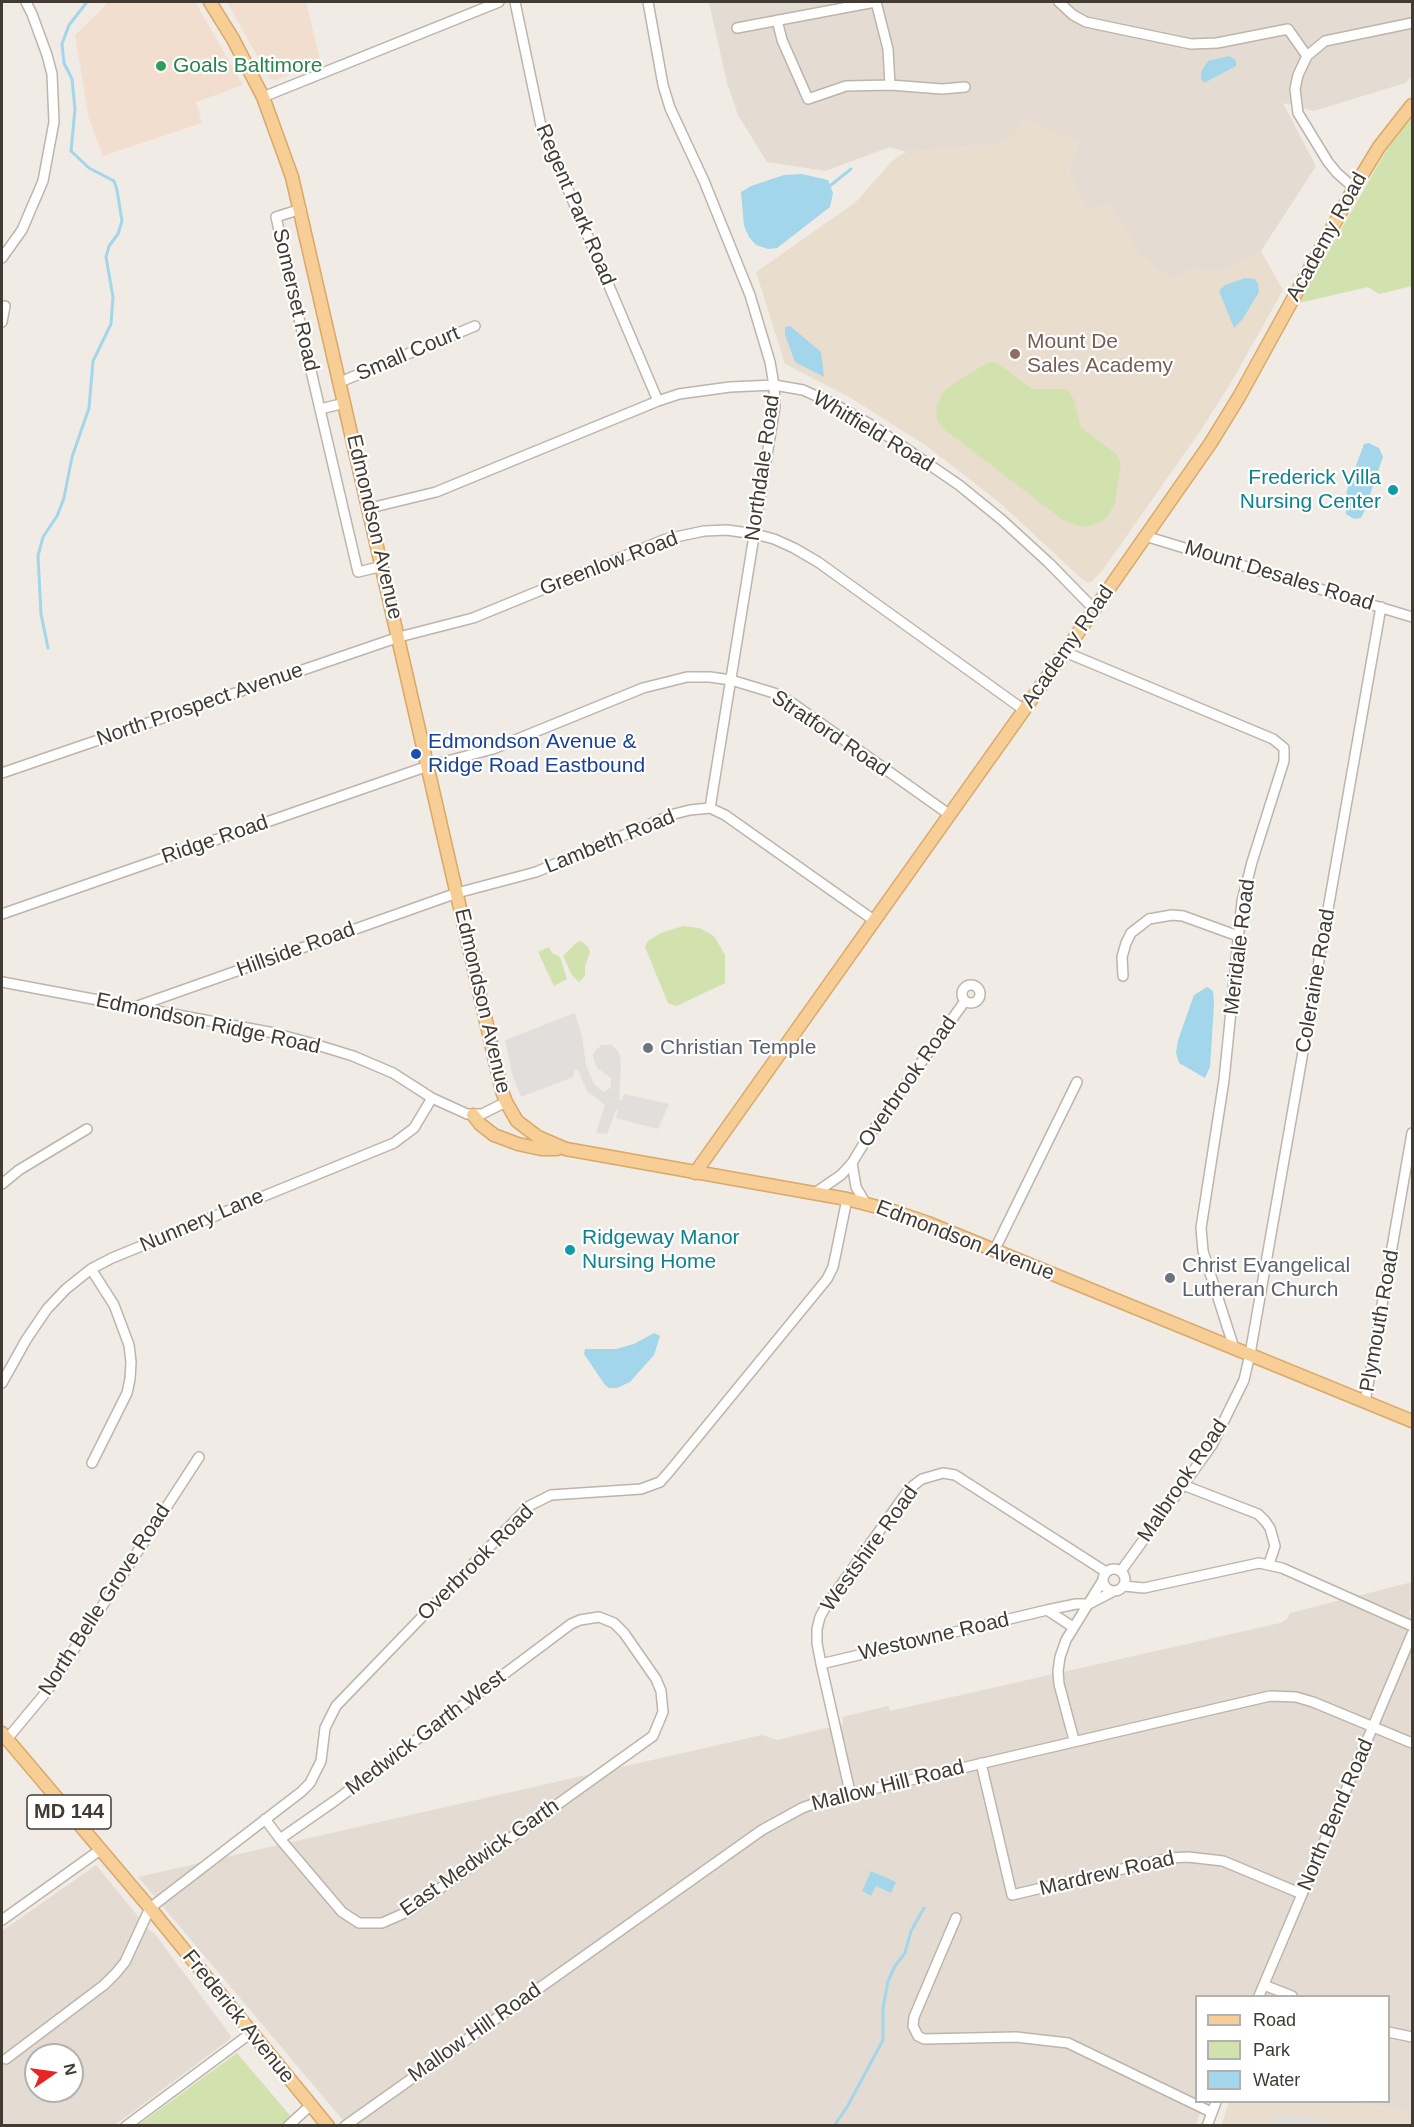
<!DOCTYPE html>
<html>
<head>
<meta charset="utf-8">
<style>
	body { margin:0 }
	#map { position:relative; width:1414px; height:2127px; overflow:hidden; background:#f0ebe4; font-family:Helvetica,sans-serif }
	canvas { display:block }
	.frame { position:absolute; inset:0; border:3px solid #423b34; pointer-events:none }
	.legend { position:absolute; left:1195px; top:1995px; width:195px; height:108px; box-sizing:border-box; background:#fff; border:2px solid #b3b1ae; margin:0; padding:8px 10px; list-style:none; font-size:18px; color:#423b34 }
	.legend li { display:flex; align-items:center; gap:12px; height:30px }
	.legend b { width:30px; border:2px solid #b3b1ae }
	.north { position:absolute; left:24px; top:2043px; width:60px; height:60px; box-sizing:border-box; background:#fff; border:2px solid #b3b1ae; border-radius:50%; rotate:77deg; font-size:16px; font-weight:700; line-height:24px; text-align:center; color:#423b34 }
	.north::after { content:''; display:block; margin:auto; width:21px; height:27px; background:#ea2421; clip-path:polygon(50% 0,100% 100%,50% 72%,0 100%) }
</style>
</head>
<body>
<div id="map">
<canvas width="1414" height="2127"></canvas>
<div class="frame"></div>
<ul class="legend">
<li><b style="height:8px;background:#f6ce96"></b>Road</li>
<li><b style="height:16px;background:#d2e2af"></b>Park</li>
<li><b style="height:16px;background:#a3d6ea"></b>Water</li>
</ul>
<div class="north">N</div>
</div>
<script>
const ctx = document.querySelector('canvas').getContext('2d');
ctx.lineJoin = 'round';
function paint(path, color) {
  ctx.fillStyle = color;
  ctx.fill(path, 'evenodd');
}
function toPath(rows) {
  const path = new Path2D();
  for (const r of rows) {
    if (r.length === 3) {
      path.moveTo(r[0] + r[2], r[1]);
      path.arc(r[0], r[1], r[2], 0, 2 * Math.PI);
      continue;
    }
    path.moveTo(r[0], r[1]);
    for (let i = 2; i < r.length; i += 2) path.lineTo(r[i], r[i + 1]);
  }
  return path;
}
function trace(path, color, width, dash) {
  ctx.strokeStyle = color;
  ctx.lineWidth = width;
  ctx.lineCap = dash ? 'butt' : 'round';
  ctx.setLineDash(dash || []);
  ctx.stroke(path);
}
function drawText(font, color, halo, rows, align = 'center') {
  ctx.font = font + ' Helvetica,sans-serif';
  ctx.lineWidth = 4.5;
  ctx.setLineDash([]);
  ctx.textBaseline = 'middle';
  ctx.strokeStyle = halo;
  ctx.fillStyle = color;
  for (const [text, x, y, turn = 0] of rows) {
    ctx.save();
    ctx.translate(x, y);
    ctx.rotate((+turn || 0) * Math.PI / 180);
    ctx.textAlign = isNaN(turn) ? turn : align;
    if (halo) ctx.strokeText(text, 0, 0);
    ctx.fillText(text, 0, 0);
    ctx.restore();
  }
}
const residential = toPath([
	[709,2,1412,2,1412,76,1405,83,1314,111,1283,103,1316,166,1261,251,1224,270,1203,272,1196,266,1172,281,1139,254,1109,204,1095,208,1084,204,1081,199,1068,169,1079,142,1014,133,1008,139,992,145,906,152,890,147,825,171,767,162,738,115,727,83],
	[1412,1582,1412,1606,1409,1613,1412,1615,1412,2112,1351,2102,1388,2102,1388,1996,1196,1996,1196,2102,1204,2102,1196,2125,347,2125,138,1877,762,1735,777,1740,843,1724,842,1717,888,1706,890,1711,1280,1623,1287,1619,1290,1613],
	[96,1865,150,1931,154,1933,231,2036,230,2039,115,2125,2,2125,2,1931],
	[36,2055,72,2055,72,2091,36,2091]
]);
const commercial = toPath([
	[106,2,195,2,243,85,196,102,202,123,103,156,89,119,75,35,106,5],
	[227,2,306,2,320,60,276,80,270,79]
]);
const education = toPath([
	[1024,119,1079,142,1068,169,1081,199,1085,204,1095,207,1109,204,1139,254,1172,281,1196,266,1203,272,1224,270,1261,251,1283,290,1232,381,1201,430,1102,571,1090,583,1083,580,1000,503,928,447,851,398,785,364,756,272,856,202,891,162,900,155,906,152,992,145,1008,139],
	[1229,2102,1351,2102,1412,2112,1412,2125,1221,2126]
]);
const green = toPath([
	[1412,115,1412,286,1379,294,1368,287,1299,303,1386,151],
	[989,362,997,363,1032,389,1065,389,1069,391,1074,400,1081,427,1116,454,1121,463,1115,503,1108,516,1101,522,1086,527,1078,526,1063,520,945,430,937,421,936,408,943,392,957,381],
	[683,926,699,928,714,936,725,955,725,983,677,1006,668,1003,645,947,648,941,661,933],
	[581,941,588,947,590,952,585,966,585,976,579,982,572,975,563,956,576,943],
	[549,947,552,953,560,957,567,979,554,986,538,952],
	[237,2053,298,2125,137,2126]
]);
const parking = toPath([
	[575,1013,582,1036,586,1065,594,1084,603,1092,608,1090,611,1086,611,1078,597,1068,593,1057,593,1054,601,1045,612,1045,618,1051,620,1056,621,1068,619,1100,622,1100,624,1094,669,1104,658,1129,616,1118,618,1111,616,1110,607,1134,596,1133,605,1105,587,1091,578,1070,575,1070,573,1077,521,1097,512,1074,505,1040],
	[1278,2113,1353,2125,1273,2125]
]);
const water = toPath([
	[1229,56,1236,60,1236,66,1206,82,1203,82,1201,78,1201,72,1208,61],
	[802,174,828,180,833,193,830,207,777,248,768,249,756,245,749,237,744,226,741,192,751,186,784,175],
	[1245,278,1255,279,1258,284,1259,292,1242,320,1234,328,1219,291,1225,285],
	[790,326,821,352,824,377,795,362,785,335,785,327],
	[1369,443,1379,448,1383,457,1364,512,1361,518,1354,519,1346,514,1345,505,1347,490,1364,444],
	[1207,987,1213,991,1214,1004,1210,1067,1205,1078,1179,1063,1176,1053,1178,1040,1194,995],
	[654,1333,660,1336,654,1355,630,1382,617,1388,609,1388,605,1385,584,1354,585,1349,616,1349,634,1344],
	[871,1871,896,1882,891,1893,876,1886,871,1896,862,1891]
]);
const stream = toPath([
	[831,185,851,169],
	[48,648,41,614,38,556,43,537,57,516,64,498,72,457,89,408,93,361,111,324,113,297,106,257,109,246,118,234,122,221,117,190,114,181,89,168,71,151,75,109,72,79,64,63,62,44,69,25,87,2],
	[834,2126,847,2107,883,2040,883,2008,888,1981,895,1966,905,1953,911,1931,924,1908]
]);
const minor = toPath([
	[515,2,541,126,658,401],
	[648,2,663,85,670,108,704,181,750,295,770,362,774,385,775,406,710,808],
	[876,2,888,49,890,85],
	[1059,2,1073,15,1086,22,1191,44,1217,43,1288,29,1307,56],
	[777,20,782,40,808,99,846,86,890,85,942,89,965,87],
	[737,28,875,2],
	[263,97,499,2],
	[1354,188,1337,173,1328,162,1298,113,1295,89,1298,75,1307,56,1325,41,1412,23],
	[301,209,276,217,308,358,358,572,383,566],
	[2,258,22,230,43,181,54,122,52,74,47,55,32,14,26,2],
	[2,322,5,306],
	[340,382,475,326],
	[320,409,345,403],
	[370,508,436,492,658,401,679,394,730,387,774,385,803,390,834,404,873,426,959,485,1002,520,1049,563,1094,609],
	[1145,536,1412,617],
	[1065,652,1273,739,1284,748,1284,761,1252,862,1242,901,1224,1080,1201,1228,1203,1251,1234,1348],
	[2,773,399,637,473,618,666,539,704,531,727,530,755,534,774,539,794,548,818,562,1024,710],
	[2,914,428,766,493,749,643,688,687,677,710,677,731,680,774,693,792,703,950,815],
	[1123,976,1122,957,1126,943,1131,933,1149,919,1172,915,1183,916,1238,936],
	[2,982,274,1033,314,1044,353,1056,393,1073,432,1098,467,1114,482,1114,506,1102],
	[971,994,9],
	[135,1007,457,893,536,872,674,814,690,810,710,808,725,815,875,921],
	[852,1163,856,1187,866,1204],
	[2,1184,19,1170,87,1129],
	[815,1193,841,1175,852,1163,866,1140,965,1001],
	[994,1251,1077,1082],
	[91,1269,114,1305,129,1345,131,1362,130,1379,127,1393,92,1463],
	[2,1383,26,1340,47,1309,66,1289,91,1269,112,1258,394,1143,414,1128,432,1098],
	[1365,1402,1412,1133],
	[1183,1485,1258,1514,1265,1521,1270,1528,1275,1546,1269,1564],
	[1114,1580,11],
	[1121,1571,1212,1445,1244,1380,1250,1354,1381,607],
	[1124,1586,1144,1588,1259,1563,1282,1568,1412,1626],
	[1047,1610,1073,1627],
	[821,1664,1047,1610,1076,1604,1089,1604,1112,1592],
	[7,1739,47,1691,199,1457],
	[1074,1740,1059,1684,1058,1671,1060,1657,1066,1640,1103,1580],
	[981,1763,1012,1895,1169,1858,1188,1857,1223,1861,1302,1894],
	[850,1792,821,1664,817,1643,817,1629,820,1617,826,1606,907,1492,914,1485,922,1479,943,1473,955,1475,1106,1572],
	[265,1819,280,1839,342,1912,359,1923,382,1923,407,1912,653,1736,663,1712,661,1691,656,1679,624,1633,614,1623,599,1617,580,1620,571,1624,336,1800,280,1839],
	[956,1918,914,2017,913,2026,918,2036,924,2039,1016,2037,1068,2043,1211,2112],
	[2,1920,100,1850],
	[1264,1985,1292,1996],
	[1259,1996,1412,1634],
	[1388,2032,1412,2037],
	[6,2059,104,1985,116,1973,125,1962,150,1908,301,1792,310,1783,321,1761,325,1728,336,1706,529,1506,551,1495,641,1489,660,1482,669,1472,827,1279,833,1267,836,1253,847,1199],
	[126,2126,251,2033],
	[288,2126,311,2105],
	[345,2126,762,1830,802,1808,821,1801,1270,1696,1296,1697,1313,1702,1412,1743],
	[1207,2126,1216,2102]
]);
const major = toPath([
	[210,2,233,39,263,97,292,177,502,1091,506,1102,517,1121,538,1137,566,1149,847,1199,893,1211,928,1223,1412,1421],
	[473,1115,480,1124,494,1135,518,1144,541,1149,557,1149],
	[695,1173,1024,710,1210,444,1239,397,1354,188,1379,147,1412,105],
	[2,1733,150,1908,328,2126]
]);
const markers = [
	[161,66,6,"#2e9e5b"],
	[1015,354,6,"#8d6e63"],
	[1393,490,6,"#0f9aa8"],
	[416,754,6,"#1a4fb4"],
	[648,1048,6,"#6b7280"],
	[570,1250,6,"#0f9aa8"],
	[1170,1278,6,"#6b7280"]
];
const shields = [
	[69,1812,84]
];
const shieldNames = [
	["MD 144",69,1812]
];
const leisureNames = [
	["Goals Baltimore",173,66]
];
const streetNames = [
	["Regent Park Road",575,205,67],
	["Academy Road",1327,237,-61],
	["Somerset Road",295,300,77],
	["Small Court",408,354,-23],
	["Whitfield Road",873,432,31],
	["Northdale Road",763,468,-82],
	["Edmondson Avenue",374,527,77],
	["Greenlow Road",609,564,-21],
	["Mount Desales Road",1279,576,17],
	["Academy Road",1068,647,-55],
	["North Prospect Avenue",200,705,-19],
	["Stratford Road",830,734,34],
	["Ridge Road",215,840,-19],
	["Lambeth Road",610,842,-22],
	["Meridale Road",1240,947,-83],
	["Hillside Road",296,950,-20],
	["Coleraine Road",1316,981,-80],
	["Edmondson Avenue",482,1001,77],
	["Edmondson Ridge Road",208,1024,12],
	["Overbrook Road",908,1082,-55],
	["Nunnery Lane",202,1221,-23],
	["Edmondson Avenue",965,1241,21],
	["Plymouth Road",1380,1321,-80],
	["Malbrook Road",1183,1481,-56],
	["Westshire Road",870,1549,-54],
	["Overbrook Road",476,1563,-45],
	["North Belle Grove Road",105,1600,-57],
	["Westowne Road",934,1637,-13],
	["Medwick Garth West",426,1733,-37],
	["Mallow Hill Road",888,1786,-14],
	["North Bend Road",1336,1815,-67],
	["East Medwick Garth",480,1858,-35],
	["Mardrew Road",1107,1874,-13],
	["Frederick Avenue",238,2017,51],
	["Mallow Hill Road",475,2033,-35]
];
const educationNames = [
	["Mount De",1027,342],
	["Sales Academy",1027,366]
];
const cultureNames = [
	["Frederick Villa",1381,478],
	["Nursing Center",1381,502],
	["Ridgeway Manor",582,1238,"left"],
	["Nursing Home",582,1262,"left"]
];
const transitNames = [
	["Edmondson Avenue &",428,742],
	["Ridge Road Eastbound",428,766]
];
const worshipNames = [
	["Christian Temple",660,1048],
	["Christ Evangelical",1182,1266],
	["Lutheran Church",1182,1290]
];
paint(residential, '#e4dcd2');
paint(commercial, '#f2decf');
paint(education, '#e9dece');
paint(green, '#d2e2af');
paint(parking, '#e1dedc');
paint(water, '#a3d6ea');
trace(stream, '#a3d6ea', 3);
trace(minor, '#beb4aa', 12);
trace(major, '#daa868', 15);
trace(minor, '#fff', 9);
trace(major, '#f6ce96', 12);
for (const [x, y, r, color] of markers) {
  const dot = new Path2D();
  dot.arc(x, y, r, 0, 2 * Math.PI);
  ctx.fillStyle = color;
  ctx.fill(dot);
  trace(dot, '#fff', 2);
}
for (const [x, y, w] of shields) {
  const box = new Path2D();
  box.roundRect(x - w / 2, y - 17, w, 34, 4.5);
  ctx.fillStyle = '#fff';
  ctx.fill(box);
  trace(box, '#423b34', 1.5);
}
drawText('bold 20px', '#423b34', null, shieldNames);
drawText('21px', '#27864d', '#fff', leisureNames, 'left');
drawText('21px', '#423b34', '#fff', streetNames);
drawText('21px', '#785e54', '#fff', educationNames, 'left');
drawText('21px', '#0d838f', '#fff', cultureNames, 'right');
drawText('21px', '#164399', '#fff', transitNames, 'left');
drawText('21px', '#5b616d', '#fff', worshipNames, 'left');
</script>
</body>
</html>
